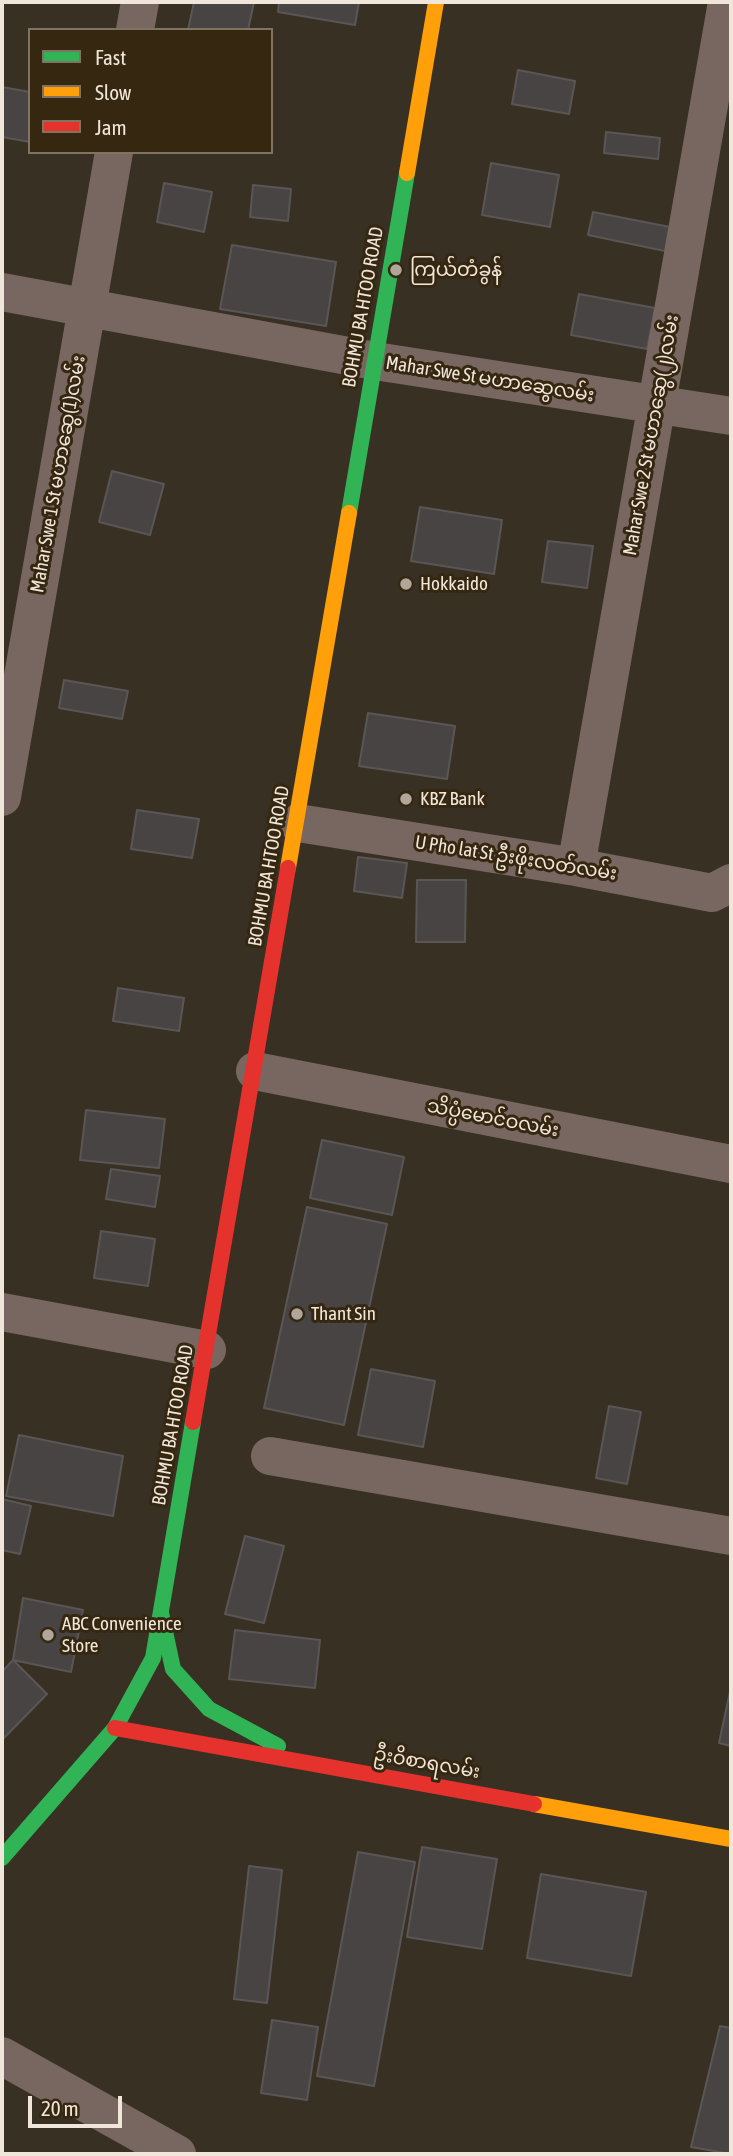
<!DOCTYPE html>
<html>
<head>
<meta charset="utf-8">
<style>
	body { margin:0 }
	#map { position:relative; width:733px; height:2156px; overflow:hidden; background:#383023; font-family:"Asap Condensed",sans-serif }
	canvas { display:block }
	.frame { position:absolute; inset:0; border:4px solid #f0e6d9; pointer-events:none }
	.legend { position:absolute; left:28px; top:28px; width:245px; height:126px; box-sizing:border-box; background:#362711; border:2px solid #807361; margin:0; padding:9px 12px; list-style:none; font-size:21px; color:#f0e6d9 }
	.legend li { display:flex; align-items:center; gap:14px; height:35px }
	.legend b { width:35px; border:2px solid #807361 }
	.scale { position:absolute; left:28px; top:2096px; width:94px; height:32px; box-sizing:border-box; border:4px solid #f0e6d9; border-top:0; padding-left:9px; font-size:21px; line-height:24px; white-space:nowrap; color:#f0e6d9; -webkit-text-stroke:5px #362711; paint-order:stroke }
</style>
</head>
<body>
<div id="map">
<canvas width="733" height="2156"></canvas>
<div class="frame"></div>
<ul class="legend">
<li><b style="height:9px;background:#30b455"></b>Fast</li>
<li><b style="height:9px;background:#ff9f0a"></b>Slow</li>
<li><b style="height:9px;background:#e5322d"></b>Jam</li>
</ul>
<div class="scale">20 m</div>
</div>
<script>
const ctx = document.querySelector('canvas').getContext('2d');
ctx.lineJoin = 'round';
function paint(path, color) {
  ctx.fillStyle = color;
  ctx.fill(path, 'evenodd');
}
function toPath(rows) {
  const path = new Path2D();
  for (const r of rows) {
    path.moveTo(r[0], r[1]);
    for (let i = 2; i < r.length; i += 2) path.lineTo(r[i], r[i + 1]);
  }
  return path;
}
function trace(path, color, width, dash) {
  ctx.strokeStyle = color;
  ctx.lineWidth = width;
  ctx.lineCap = dash ? 'butt' : 'round';
  ctx.setLineDash(dash || []);
  ctx.stroke(path);
}
function drawText(font, color, halo, rows, align = 'center') {
  ctx.font = font + ' "Asap Condensed","Noto Sans Myanmar",sans-serif';
  ctx.lineWidth = 6;
  ctx.setLineDash([]);
  ctx.textBaseline = 'middle';
  ctx.strokeStyle = halo;
  ctx.fillStyle = color;
  for (const [text, x, y, turn = 0] of rows) {
    ctx.save();
    ctx.translate(x, y);
    ctx.rotate((+turn || 0) * Math.PI / 180);
    ctx.textAlign = isNaN(turn) ? turn : align;
    if (halo) ctx.strokeText(text, 0, 0);
    ctx.fillText(text, 0, 0);
    ctx.restore();
  }
}
const building = toPath([
	[194,2,254,2,248,30,188,30,194,2],
	[279,2,359,2,355,25,278,12,279,2],
	[518,70,575,81,569,114,512,104,518,70],
	[2,87,30,92,30,142,2,137,2,87],
	[606,132,660,138,658,159,604,153,606,132],
	[491,163,559,175,550,227,482,215,491,163],
	[164,183,212,192,204,232,157,222,164,183],
	[253,185,291,189,288,221,250,217,253,185],
	[593,212,670,227,665,251,588,235,593,212],
	[232,245,336,262,326,326,220,309,232,245],
	[579,294,655,308,647,349,571,335,579,294],
	[112,471,164,484,150,535,99,522,112,471],
	[420,507,502,520,494,574,411,561,420,507],
	[548,541,593,546,587,588,542,582,548,541],
	[64,680,128,691,122,719,59,708,64,680],
	[368,713,455,726,447,779,359,766,368,713],
	[137,810,199,819,192,858,131,849,137,810],
	[358,857,407,863,402,898,354,891,358,857],
	[417,880,466,880,465,942,416,942,417,880],
	[118,988,184,998,179,1031,113,1021,118,988],
	[86,1110,165,1119,159,1168,80,1160,86,1110],
	[322,1140,404,1157,392,1215,310,1198,322,1140],
	[111,1169,160,1176,155,1207,106,1199,111,1169],
	[307,1207,387,1224,344,1425,264,1408,307,1207],
	[101,1231,155,1239,148,1286,94,1278,101,1231],
	[371,1369,435,1381,423,1447,358,1435,371,1369],
	[609,1406,641,1412,627,1484,596,1478,609,1406],
	[19,1435,123,1456,113,1516,6,1496,19,1435],
	[2,1499,31,1506,20,1554,2,1550,2,1499],
	[245,1536,284,1546,264,1623,225,1614,245,1536],
	[23,1598,83,1610,71,1672,13,1660,23,1598],
	[235,1630,320,1640,315,1688,229,1679,235,1630],
	[13,1660,47,1694,2,1740,2,1672,13,1660],
	[731,1687,731,1746,719,1743,731,1687],
	[422,1847,497,1859,482,1949,407,1937,422,1847],
	[358,1852,415,1862,374,2086,317,2076,358,1852],
	[249,1866,282,1870,267,2003,234,1999,249,1866],
	[541,1874,646,1892,631,1976,527,1958,541,1874],
	[272,2020,318,2027,307,2100,261,2093,272,2020],
	[720,2026,731,2028,731,2154,691,2147,720,2026]
]);
const street = toPath([
	[135,30,140,2],
	[2,292,375,361,731,416],
	[2,797,114,152],
	[298,823,576,867,712,893,731,883],
	[576,867,727,2],
	[255,1071,731,1164],
	[2,1312,207,1350],
	[270,1456,731,1536],
	[2,2056,177,2154]
]);
const fast = toPath([
	[349,513,407,173],
	[161,1613,173,1669,209,1709,278,1746],
	[2,1858,115,1728,153,1658,193,1422]
]);
const slow = toPath([
	[407,173,436,2],
	[288,868,349,513],
	[534,1804,731,1839]
]);
const jam = toPath([
	[193,1422,288,868],
	[115,1728,534,1804]
]);
const markers = [
	[396,270,7,"#b0a699"],
	[406,584,7,"#b0a699"],
	[406,799,7,"#b0a699"],
	[297,1314,7,"#b0a699"],
	[48,1635,7,"#b0a699"]
];
const poiNames = [
	["ကြယ်တံခွန်",410,270],
	["Hokkaido",420,584],
	["KBZ Bank",420,799],
	["Thant Sin",311,1314],
	["ABC Convenience",62,1624],
	["Store",62,1646]
];
const streetNames = [
	["BOHMU BA HTOO ROAD",363,307,-80],
	["Mahar Swe St မဟာဆွေလမ်း",490,379,9],
	["Mahar Swe 2 St မဟာဆွေ(၂)လမ်း",651,435,-80],
	["Mahar Swe 1 St မဟာဆွေ(1)လမ်း",58,474,-80],
	["U Pho lat St ဦးဖိုးလတ်လမ်း",516,858,9],
	["BOHMU BA HTOO ROAD",269,866,-80],
	["သိပ္ပံမောင်ဝလမ်း",493,1118,11],
	["BOHMU BA HTOO ROAD",173,1425,-80],
	["ဦးဝိစာရလမ်း",427,1763,10]
];
paint(building, '#484443');
trace(building, '#5b5656', 2);
trace(street, '#786660', 38);
trace(fast, '#30b455', 16);
trace(slow, '#ff9f0a', 16);
trace(jam, '#e5322d', 16);
for (const [x, y, r, color] of markers) {
  const dot = new Path2D();
  dot.arc(x, y, r, 0, 2 * Math.PI);
  ctx.fillStyle = color;
  ctx.fill(dot);
  trace(dot, '#362711', 2.5);
}
drawText('19px', '#f0e6d9', '#362711', poiNames, 'left');
drawText('19px', '#f0e6d9', '#362711', streetNames);
</script>
</body>
</html>
